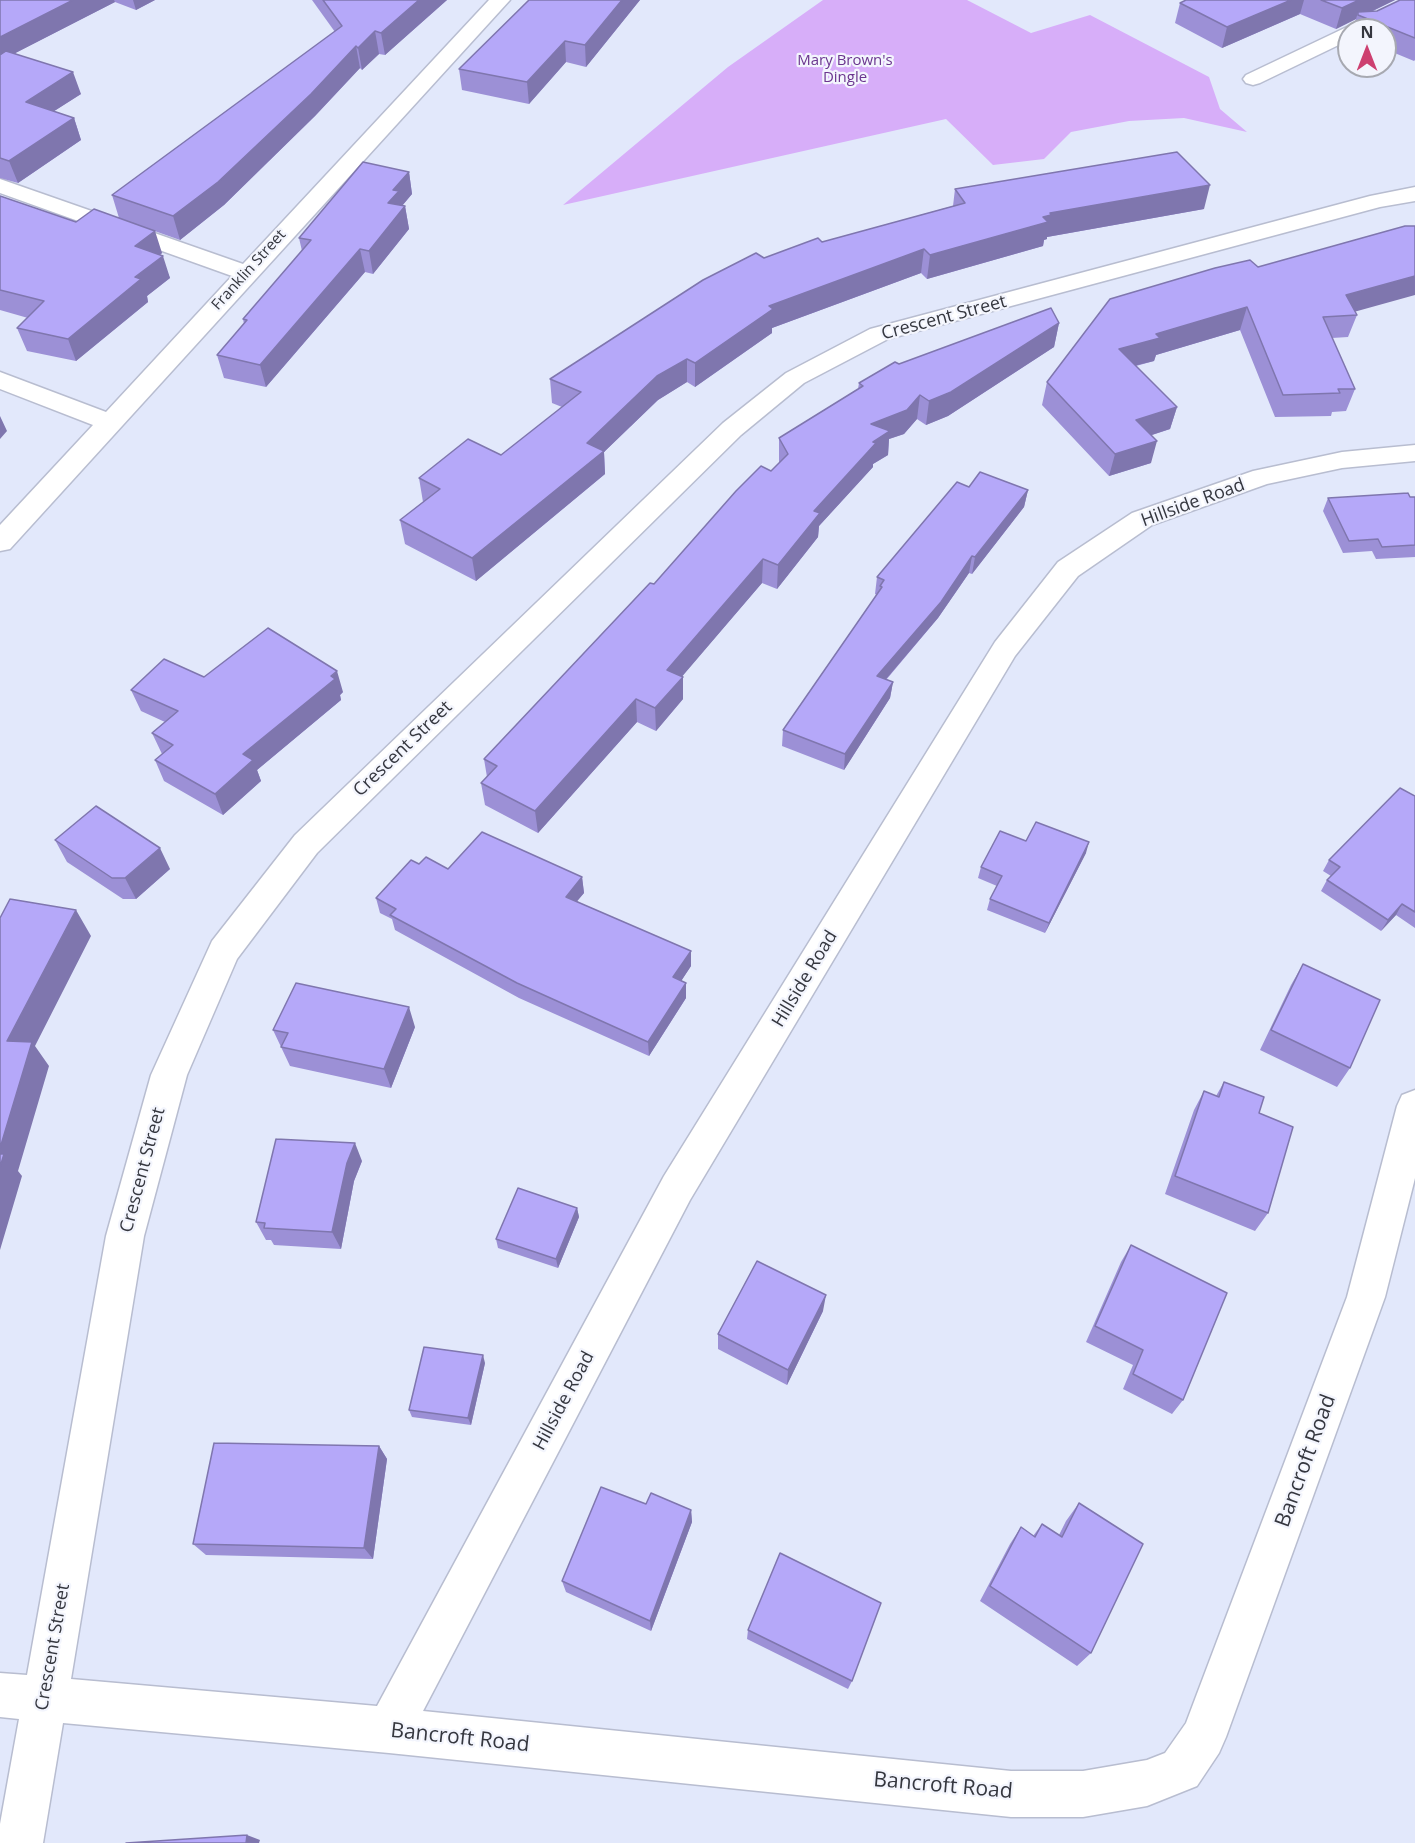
<!DOCTYPE html>
<html>
<head>
<meta charset="utf-8">
<style>
	body { margin:0 }
	#map { position:relative; width:1415px; height:1843px; overflow:hidden; background:#e2e8fb; font-family:"Open Sans",sans-serif }
	canvas { display:block }
	.north { position:absolute; left:1337px; top:18px; width:60px; height:60px; box-sizing:border-box; background:#f3f5fd; border:2px solid #a7a9b1; border-radius:50%; rotate:0deg; font-size:16px; font-weight:700; line-height:24px; text-align:center; color:#35373f }
	.north::after { content:''; display:block; margin:auto; width:21px; height:27px; background:#cd4070; clip-path:polygon(50% 0,100% 100%,50% 72%,0 100%) }
</style>
</head>
<body>
<div id="map">
<canvas width="1415" height="1843"></canvas>
<div class="north">N</div>
</div>
<script>
const ctx = document.querySelector('canvas').getContext('2d');
ctx.lineJoin = 'round';
function paint(path, color) {
  ctx.fillStyle = color;
  ctx.fill(path, 'evenodd');
}
function toPath(rows) {
  const path = new Path2D();
  for (const r of rows) {
    path.moveTo(r[0], r[1]);
    for (let i = 2; i < r.length; i += 2) path.lineTo(r[i], r[i + 1]);
  }
  return path;
}
function trace(path, color, width, dash) {
  ctx.strokeStyle = color;
  ctx.lineWidth = width;
  ctx.lineCap = dash ? 'butt' : 'round';
  ctx.setLineDash(dash || []);
  ctx.stroke(path);
}
function drawText(font, color, halo, rows, align = 'center') {
  ctx.font = font + ' "Open Sans",sans-serif';
  ctx.lineWidth = 4.5;
  ctx.setLineDash([]);
  ctx.textBaseline = 'middle';
  ctx.strokeStyle = halo;
  ctx.fillStyle = color;
  for (const [text, x, y, turn = 0] of rows) {
    ctx.save();
    ctx.translate(x, y);
    ctx.rotate((+turn || 0) * Math.PI / 180);
    ctx.textAlign = isNaN(turn) ? turn : align;
    if (halo) ctx.strokeText(text, 0, 0);
    ctx.fillText(text, 0, 0);
    ctx.restore();
  }
}
const green = toPath([
	[823,0,967,0,1031,33,1090,15,1209,77,1220,109,1247,132,1184,118,1129,121,1071,132,1044,159,993,165,946,119,563,205,728,67]
]);
const street = toPath([
	[489,0,510,0,10,549,0,551,0,525,93,425,0,389,0,372,106,412,232,276,0,193,0,179,243,264,489,0],
	[1349,26,1357,30,1349,30,1349,40,1260,83,1253,85,1246,83,1243,79,1246,75,1349,26],
	[1415,187,1415,201,1380,207,888,339,804,383,741,435,317,853,237,959,187,1075,144,1236,71,1679,377,1706,664,1176,995,642,1058,562,1132,513,1253,471,1342,452,1415,445,1415,461,1342,468,1267,484,1152,525,1078,576,1015,656,690,1200,423,1711,1011,1771,1083,1771,1147,1760,1165,1753,1186,1723,1347,1297,1397,1106,1402,1095,1415,1090,1415,1178,1385,1297,1226,1737,1219,1753,1197,1786,1147,1806,1083,1817,1011,1817,389,1753,63,1723,43,1843,0,1843,0,1824,19,1719,0,1717,0,1673,27,1675,106,1236,151,1075,212,941,295,835,723,423,786,373,870,329,1370,196,1415,187]
]);
const wall = toPath([
	[0,0,155,0,136,10,115,2,15,53,81,94,54,111,74,118,81,140,18,183,0,178],
	[312,0,447,0,385,55,379,54,362,70,360,68,315,116,224,205,180,240,149,229,162,253,160,255,170,278,147,296,148,302,76,361,27,351,17,328,28,318,0,310,0,196,76,222,119,218,112,195,335,32],
	[529,0,640,0,586,67,566,62,529,104,462,90,459,69],
	[1186,0,1395,0,1371,12,1377,11,1415,0,1415,60,1414,61,1385,49,1385,30,1352,30,1356,19,1336,29,1300,14,1222,48,1175,23,1180,3],
	[409,172,412,194,402,206,405,206,409,229,373,274,365,272,266,387,224,378,217,355,244,324,243,319,302,251,299,238],
	[955,189,1204,209,1047,237,1047,239,1044,240,1043,246,927,279,921,273,772,328,772,333,695,387,687,382,658,400,604,452,605,474,476,581,405,544,400,520,423,502,419,478,501,455,562,407,552,403,550,379,764,258,953,206],
	[1258,267,1355,312,1357,315,1348,337,1332,338,1355,389,1346,411,1332,412,1331,416,1275,417,1240,330,1156,355,1154,361,1136,366,1177,407,1170,429,1152,435,1151,463,1109,476,1042,405,1047,382],
	[1059,323,1054,347,948,416,926,425,917,419,904,434,889,439,888,455,873,464,873,467,819,526,818,537,777,589,762,583,682,676,683,699,656,731,637,722,538,833,485,805,481,783,487,777,484,759,654,584,779,463,779,438,858,389,859,383,899,364],
	[969,487,1028,490,1024,507,972,574,969,573,938,618,886,680,893,682,890,698,844,770,782,746,783,730,877,595,875,594,877,577],
	[1415,497,1415,557,1376,559,1372,551,1343,553,1323,511,1328,498],
	[204,677,343,692,340,695,341,700,257,770,261,781,223,815,164,781,155,760,162,754,152,733,165,722,141,711,131,690],
	[1415,796,1415,928,1396,915,1381,931,1321,891,1327,880,1331,876,1323,871,1329,860],
	[55,840,170,869,136,899,123,899,67,862],
	[1026,841,1086,853,1045,933,987,910,990,899,997,886,978,878,981,867],
	[419,864,448,869,582,877,584,893,577,901,691,966,681,981,686,983,686,998,649,1056,519,998,395,930,392,919,380,913,376,898],
	[1303,964,1350,1068,1337,1087,1260,1050,1291,985],
	[415,1027,391,1088,290,1066,273,1030],
	[1224,1082,1259,1113,1268,1213,1255,1231,1165,1194,1194,1110,1204,1091,1216,1096],
	[362,1161,354,1181,341,1249,274,1245,271,1240,266,1240,256,1222],
	[577,1208,579,1217,558,1268,498,1248,496,1239],
	[1131,1245,1183,1400,1172,1414,1123,1389,1133,1365,1086,1342,1121,1262],
	[823,1311,787,1385,718,1349,718,1334],
	[485,1363,471,1425,412,1417,409,1410],
	[379,1446,387,1459,373,1559,206,1555,193,1544],
	[1079,1503,1091,1653,1077,1666,980,1601,1010,1544,1021,1527,1033,1536,1042,1524,1059,1535,1066,1521],
	[691,1510,692,1522,651,1631,566,1592,562,1581],
	[748,1630,852,1681,848,1689,747,1639]
]);
const shadedWall = toPath([
	[73,0,114,0,115,2,0,61,0,37],
	[133,0,155,0,136,10],
	[419,0,447,0,385,55,381,33],
	[622,0,640,0,586,67,585,45],
	[1291,0,1304,0,1300,14,1222,48,1227,27],
	[1359,0,1395,0,1362,16,1358,12,1356,19,1336,29,1342,8],
	[375,31,379,54,362,70,358,48],
	[565,41,566,62,529,104,527,82],
	[356,46,360,68,315,116,224,205,180,240,173,216],
	[73,72,81,94,34,124,26,102],
	[74,118,81,140,18,183,9,161],
	[409,172,412,194,401,207,405,206,409,229,373,274,369,251,393,190],
	[1210,185,1204,209,1047,237,1047,239,1044,240,1043,246,927,279,930,255,1043,217,1050,213],
	[155,231,162,253,143,269,135,246],
	[360,249,365,272,266,387,260,365],
	[924,249,921,273,772,328,772,333,695,387,695,363,769,306],
	[163,256,170,278,147,296,148,302,76,361,68,339,135,277],
	[1415,276,1415,295,1343,315,1346,295],
	[1247,307,1240,330,1156,355,1154,361,1113,371,1119,349,1156,334],
	[1059,323,1054,347,948,416,926,425,929,401],
	[687,359,687,382,658,400,604,452,605,474,476,581,472,558,587,443,657,376],
	[920,395,917,419,904,434,889,439,888,455,873,464,873,467,819,526,818,537,777,589,778,565,871,424],
	[1177,407,1170,429,1130,442,1136,420],
	[0,416,7,431,0,439],
	[1157,441,1151,463,1109,476,1115,454],
	[1028,490,1024,507,972,574,975,557],
	[972,556,969,573,938,618,875,692,877,676],
	[763,559,762,583,668,693,667,670],
	[337,671,343,692,340,695,341,700,257,770,261,781,223,815,215,794,243,754],
	[683,677,683,699,656,731,655,708],
	[893,682,890,698,844,770,845,754],
	[636,699,637,722,538,833,535,811],
	[1089,842,1086,853,1045,933,1049,923],
	[160,848,170,869,136,899,125,878],
	[582,877,584,893,568,912,566,897],
	[1402,904,1396,915,1381,931,1388,920],
	[76,910,91,936,35,1046,49,1066,18,1171,22,1176,0,1250,0,1148,7,1041],
	[691,951,691,966,674,992,673,977],
	[686,983,686,998,649,1056,648,1042],
	[409,1007,415,1027,391,1088,384,1069],
	[355,1143,362,1161,354,1181,341,1249,332,1232,347,1163],
	[577,1208,579,1217,558,1268,556,1259],
	[826,1295,823,1311,787,1385,788,1370],
	[483,1355,485,1363,471,1425,468,1418],
	[379,1446,387,1459,373,1559,364,1548],
	[691,1510,692,1522,651,1631,650,1621],
	[247,1835,260,1840,259,1843,246,1843]
]);
const building = toPath([
	[0,0,73,0,0,37,0,0],
	[323,0,419,0,381,33,375,31,358,48,356,46,311,94,218,182,173,216,112,195,342,26,323,0],
	[529,0,622,0,585,45,565,41,527,82,459,69,529,0],
	[1186,0,1291,0,1227,27,1180,3,1186,0],
	[1321,0,1359,0,1342,8,1321,0],
	[1400,0,1415,0,1415,38,1358,15,1358,12,1377,11,1400,0],
	[6,51,73,72,26,102,74,118,9,161,0,158,0,55,6,51],
	[1177,152,1210,185,1050,213,1051,215,1043,217,1048,222,930,255,924,249,769,306,773,309,695,363,687,359,657,376,587,443,604,451,472,558,400,520,440,489,419,478,468,439,501,455,581,392,550,379,703,280,756,253,764,258,818,238,822,242,965,203,955,189,1177,152],
	[363,162,409,172,393,190,399,191,388,203,405,206,369,251,360,249,260,365,217,355,247,320,243,319,311,240,299,238,363,162],
	[0,196,76,222,94,209,155,231,135,246,163,256,135,277,141,279,68,339,17,328,44,301,0,290,0,196],
	[1405,226,1415,226,1415,276,1346,295,1357,315,1323,317,1355,389,1338,389,1340,393,1283,395,1247,307,1156,334,1160,338,1119,349,1177,407,1136,420,1157,441,1115,454,1047,382,1110,299,1215,268,1250,260,1258,267,1405,226],
	[1051,308,1059,323,951,392,929,401,920,395,907,410,871,424,890,431,873,442,876,443,814,511,820,513,778,565,763,559,667,670,683,677,655,708,636,699,535,811,481,783,497,766,484,759,650,583,654,584,736,491,761,466,771,471,788,454,779,438,863,386,859,383,895,362,899,364,1051,308],
	[980,472,1028,490,975,557,972,556,941,602,877,676,893,682,845,754,783,730,882,587,880,586,884,580,877,577,957,482,969,487,980,472],
	[1408,493,1410,497,1415,497,1415,545,1382,547,1378,539,1349,541,1328,498,1408,493],
	[268,628,337,671,331,676,335,679,243,754,253,760,215,794,155,760,173,745,152,733,178,711,131,690,164,659,204,677,268,628],
	[1400,788,1415,796,1415,912,1402,904,1388,920,1327,880,1340,867,1329,860,1400,788],
	[96,806,160,848,125,878,112,878,55,840,96,806],
	[1036,822,1089,842,1049,923,990,899,1002,876,981,867,1000,831,1026,841,1036,822],
	[482,832,582,877,566,897,691,951,673,977,686,983,648,1042,517,983,390,915,396,909,376,898,411,860,419,864,426,857,448,869,482,832],
	[10,899,76,910,7,1041,32,1042,0,1148,0,918,10,899],
	[1303,964,1380,1000,1350,1068,1271,1030,1303,964],
	[296,983,409,1007,384,1069,281,1047,288,1033,273,1030,296,983],
	[1224,1082,1264,1097,1259,1113,1293,1127,1268,1213,1175,1176,1204,1091,1219,1097,1224,1082],
	[276,1139,355,1143,347,1163,332,1232,264,1228,265,1223,256,1222,276,1139],
	[0,1154,4,1154,0,1167,0,1154],
	[518,1188,577,1208,556,1259,496,1239,518,1188],
	[1131,1245,1227,1293,1183,1400,1133,1374,1143,1350,1095,1326,1131,1245],
	[757,1261,826,1295,788,1370,718,1334,757,1261],
	[424,1347,483,1355,468,1418,409,1410,424,1347],
	[214,1443,379,1446,364,1548,193,1544,214,1443],
	[601,1487,646,1504,651,1493,691,1510,650,1621,562,1581,601,1487],
	[1079,1503,1143,1544,1091,1653,990,1586,1021,1527,1035,1537,1042,1524,1062,1537,1079,1503],
	[780,1553,881,1603,852,1681,748,1630,780,1553],
	[247,1835,246,1843,126,1843,247,1835]
]);
const farParknames = [
	["Mary Brown's",845,61],
	["Dingle",845,78]
];
const farStreetnames = [
	["Franklin Street",249,270,-48]
];
const streetNames = [
	["Crescent Street",944,318,-15],
	["Hillside Road",1193,503,-20],
	["Crescent Street",403,749,-44],
	["Hillside Road",805,979,-59],
	["Crescent Street",143,1170,-75],
	["Hillside Road",564,1401,-62],
	["Crescent Street",53,1647,-80]
];
const nearStreetnames = [
	["Bancroft Road",1306,1461,-70],
	["Bancroft Road",460,1738,6],
	["Bancroft Road",943,1786,5]
];
paint(green, '#d7aef9');
trace(street, '#b8bdd0', 3);
paint(street, '#fff');
paint(wall, '#9c90d6');
paint(shadedWall, '#7f76ae');
paint(building, '#b5a8f9');
trace(building, '#7f76ae', 1.5);
drawText('15px', '#6b368f', '#f3f5fd', farParknames);
drawText('15px', '#35373f', '#f3f5fd', farStreetnames);
drawText('18px', '#35373f', '#f3f5fd', streetNames);
drawText('21px', '#35373f', '#f3f5fd', nearStreetnames);
</script>
</body>
</html>
